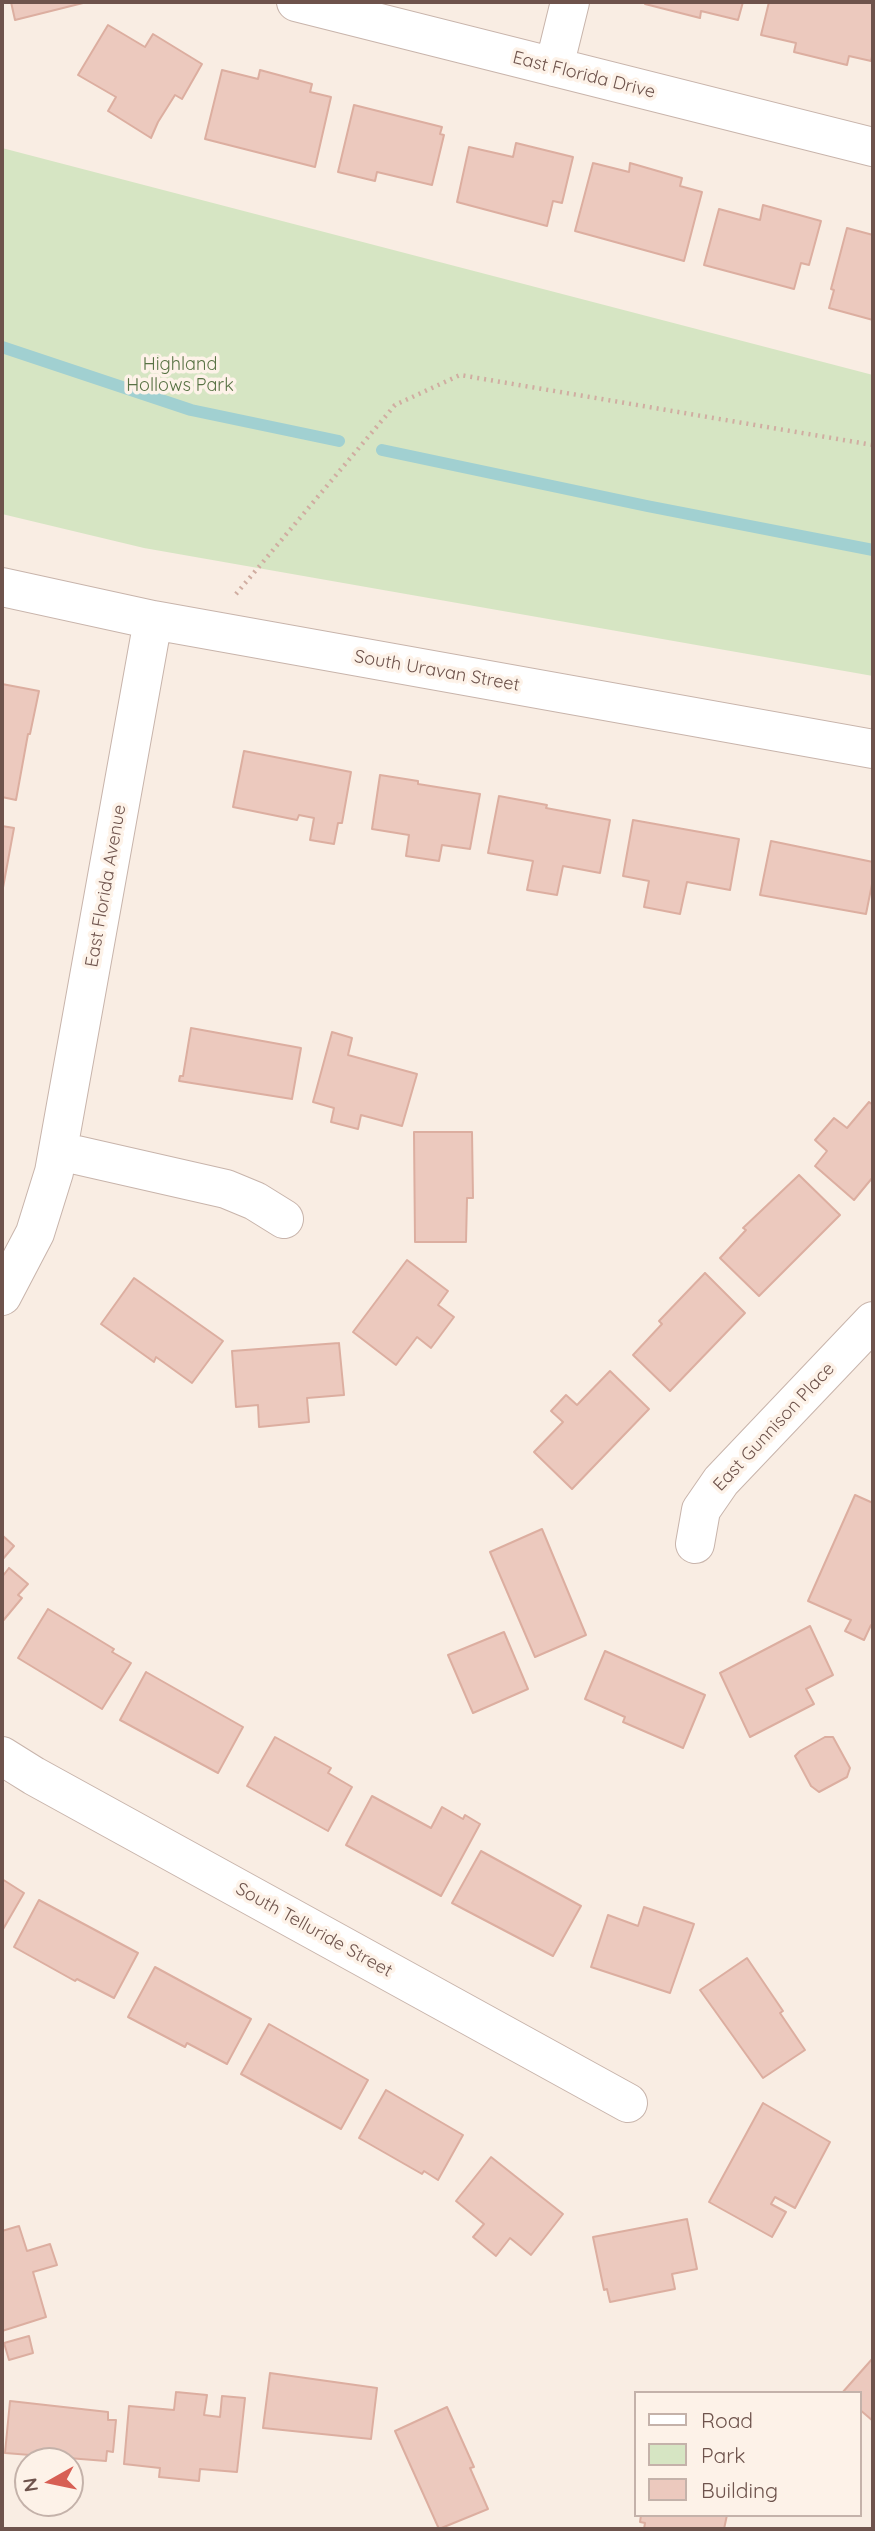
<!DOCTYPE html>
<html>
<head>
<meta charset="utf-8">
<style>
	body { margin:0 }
	#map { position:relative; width:875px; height:2531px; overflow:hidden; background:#f9ede3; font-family:Quicksand,sans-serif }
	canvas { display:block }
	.frame { position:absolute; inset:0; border:4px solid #6e534c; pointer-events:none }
	.legend { position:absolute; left:634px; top:2391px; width:228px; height:126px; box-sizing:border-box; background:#fdf2e8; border:2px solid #c4b2aa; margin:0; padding:9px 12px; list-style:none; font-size:21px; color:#6e534c }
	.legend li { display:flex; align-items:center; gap:14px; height:35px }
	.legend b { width:35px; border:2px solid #c4b2aa }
	.north { position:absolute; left:14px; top:2447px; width:70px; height:70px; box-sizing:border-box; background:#fdf2e8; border:2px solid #c4b2aa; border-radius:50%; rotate:261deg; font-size:19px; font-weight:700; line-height:28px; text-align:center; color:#6e534c }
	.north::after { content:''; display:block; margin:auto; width:24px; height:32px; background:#d75f54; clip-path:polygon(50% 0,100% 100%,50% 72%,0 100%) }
</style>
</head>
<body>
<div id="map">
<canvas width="875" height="2531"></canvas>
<div class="frame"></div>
<ul class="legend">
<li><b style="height:9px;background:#fff"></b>Road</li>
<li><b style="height:19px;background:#d6e5c3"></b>Park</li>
<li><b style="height:19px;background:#ecc9be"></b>Building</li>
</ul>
<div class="north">N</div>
</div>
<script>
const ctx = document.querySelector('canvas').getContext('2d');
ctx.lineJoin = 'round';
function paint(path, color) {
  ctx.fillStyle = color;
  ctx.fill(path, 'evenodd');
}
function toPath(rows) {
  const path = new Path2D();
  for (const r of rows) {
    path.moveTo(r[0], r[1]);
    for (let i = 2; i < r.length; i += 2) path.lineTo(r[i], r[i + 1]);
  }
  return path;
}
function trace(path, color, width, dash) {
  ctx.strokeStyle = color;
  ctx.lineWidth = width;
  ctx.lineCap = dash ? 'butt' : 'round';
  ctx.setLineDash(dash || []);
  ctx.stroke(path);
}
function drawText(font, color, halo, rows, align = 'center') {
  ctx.font = font + ' Quicksand,sans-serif';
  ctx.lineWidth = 7;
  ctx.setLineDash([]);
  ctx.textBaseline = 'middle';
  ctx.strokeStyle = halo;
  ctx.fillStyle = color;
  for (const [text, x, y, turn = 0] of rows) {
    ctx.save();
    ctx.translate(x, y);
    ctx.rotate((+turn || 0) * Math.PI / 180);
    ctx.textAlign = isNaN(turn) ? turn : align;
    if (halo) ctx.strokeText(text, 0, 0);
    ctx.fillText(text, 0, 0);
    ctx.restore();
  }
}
const green = toPath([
	[2,148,873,375,873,676,144,548,2,514]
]);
const stream = toPath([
	[2,347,191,410,339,441],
	[382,450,647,506,873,550]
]);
const building = toPath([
	[11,2,87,2,15,20,11,2],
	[646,2,743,2,738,20,701,11,700,18,645,4,646,2],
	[769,2,873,2,873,52,871,61,849,56,847,65,794,52,796,43,761,35,769,2],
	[108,25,145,47,153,34,202,64,182,99,175,95,158,122,151,138,108,111,116,97,78,75,108,25],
	[222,70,258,79,260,70,312,84,310,92,331,97,315,167,205,139,222,70],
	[354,105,442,127,440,134,444,135,432,185,377,172,375,181,338,172,354,105],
	[516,143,573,157,562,203,553,201,547,226,457,202,469,147,513,157,516,143],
	[593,163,629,172,630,163,682,178,680,186,702,192,684,261,575,231,593,163],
	[763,205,821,221,809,265,801,263,794,289,704,265,719,209,760,220,763,205],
	[847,228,873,235,873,320,829,308,834,290,831,289,847,228],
	[2,684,39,691,30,734,28,734,16,800,2,797,2,684],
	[244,751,351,772,342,823,338,823,334,844,310,840,314,818,299,815,297,820,233,807,244,751],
	[380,775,418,781,418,784,480,794,470,849,442,845,439,861,406,856,409,835,372,829,380,775],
	[499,796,547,805,546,808,610,820,600,873,563,866,557,895,527,890,533,861,488,853,499,796],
	[633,820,739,839,730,890,687,882,680,914,644,907,649,881,623,876,633,820],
	[2,826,14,828,2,893,2,826],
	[771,841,873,862,873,879,866,914,760,895,771,841],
	[191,1028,301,1048,292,1099,179,1081,180,1076,183,1076,191,1028],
	[332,1032,352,1038,348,1055,417,1074,402,1126,361,1115,358,1129,331,1122,334,1108,313,1102,332,1032],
	[869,1102,873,1105,873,1177,854,1200,815,1166,827,1151,815,1140,834,1118,847,1128,869,1102],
	[414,1132,472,1132,473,1198,467,1198,466,1242,415,1242,414,1132],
	[799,1175,840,1215,759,1296,720,1258,746,1230,743,1228,799,1175],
	[407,1260,448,1291,438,1305,454,1317,431,1348,417,1337,396,1365,353,1332,407,1260],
	[705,1273,745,1313,670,1391,633,1355,662,1324,659,1321,705,1273],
	[134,1278,223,1341,192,1383,156,1357,154,1362,101,1324,134,1278],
	[339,1343,344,1395,307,1398,309,1422,259,1427,258,1405,236,1407,232,1351,339,1343],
	[610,1371,649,1409,572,1489,534,1452,563,1422,551,1411,566,1395,577,1405,610,1371],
	[855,1495,873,1503,873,1626,871,1625,864,1640,845,1631,851,1620,808,1601,855,1495],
	[542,1529,586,1635,535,1657,490,1552,542,1529],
	[2,1535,14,1546,2,1560,2,1535],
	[9,1568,28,1584,18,1595,22,1598,2,1622,2,1577,9,1568],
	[48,1609,114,1649,112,1652,131,1663,102,1709,18,1658,48,1609],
	[810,1626,833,1675,806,1689,814,1704,750,1737,720,1673,810,1626],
	[504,1632,528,1689,473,1713,448,1655,504,1632],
	[605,1651,705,1695,683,1748,623,1722,625,1717,585,1699,605,1651],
	[146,1672,243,1727,218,1773,120,1720,146,1672],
	[275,1737,331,1768,328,1773,352,1787,328,1831,247,1786,275,1737],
	[825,1737,833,1737,850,1768,847,1777,819,1792,811,1786,795,1756,800,1751,825,1737],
	[372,1796,431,1828,442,1807,463,1819,465,1815,480,1824,441,1896,346,1845,372,1796],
	[481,1851,581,1906,553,1956,452,1903,481,1851],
	[2,1879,24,1893,2,1931,2,1879],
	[39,1900,138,1953,114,1998,77,1979,75,1981,14,1947,39,1900],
	[644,1907,694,1924,670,1993,591,1967,608,1915,638,1926,644,1907],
	[747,1958,783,2011,780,2013,805,2050,763,2078,700,1990,747,1958],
	[155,1967,251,2019,227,2064,187,2043,185,2047,128,2017,155,1967],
	[269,2024,368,2080,341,2129,241,2074,269,2024],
	[386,2090,463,2135,438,2180,424,2171,422,2174,359,2138,386,2090],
	[763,2103,830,2142,795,2208,775,2197,771,2204,786,2212,772,2237,709,2202,763,2103],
	[491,2157,563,2214,531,2255,510,2238,496,2256,473,2237,484,2224,456,2201,491,2157],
	[687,2219,697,2269,672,2274,675,2289,610,2302,607,2289,604,2290,593,2237,687,2219],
	[19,2226,27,2251,50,2244,57,2265,33,2272,46,2317,2,2331,2,2231,19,2226],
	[29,2336,33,2353,9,2360,4,2343,29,2336],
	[873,2358,873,2421,859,2409,859,2393,842,2393,873,2358],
	[270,2373,377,2388,371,2439,263,2428,270,2373],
	[176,2392,207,2395,204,2415,220,2417,222,2396,245,2398,237,2472,200,2469,199,2481,159,2477,160,2468,124,2464,129,2406,174,2410,176,2392],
	[10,2401,108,2412,108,2420,116,2420,113,2452,107,2451,106,2461,5,2453,10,2401],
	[447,2407,474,2467,470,2468,488,2509,439,2529,395,2431,447,2407],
	[641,2515,727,2515,724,2529,644,2529,645,2523,640,2522,641,2515]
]);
const path = toPath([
	[236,594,395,405,460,375,873,445]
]);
const minor = toPath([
	[296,2,873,147],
	[554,67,570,2],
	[2,587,153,620,873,749],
	[59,1151,226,1189,255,1201,284,1219],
	[2,1296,35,1233,54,1172,153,620],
	[695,1544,701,1510,721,1481,873,1321],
	[2,1756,34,1776,628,2103]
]);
const streetNames = [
	["East Florida Drive",584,75,14],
	["South Uravan Street",437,671,10],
	["East Florida Avenue",106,886,-80],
	["East Gunnison Place",774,1427,-47],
	["South Telluride Street",314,1930,29]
];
const parkNames = [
	["Highland",180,365],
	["Hollows Park",180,386]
];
paint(green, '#d6e5c3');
trace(stream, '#a1d0d1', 12);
paint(building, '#ecc9be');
trace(building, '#dcaea0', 2);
trace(minor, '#c8b4ab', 40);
trace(path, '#d0ada1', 4.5, [2, 5]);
trace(minor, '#fff', 38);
drawText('18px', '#6e534c', '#fdf2e8', streetNames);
drawText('18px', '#597345', '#fdf2e8', parkNames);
</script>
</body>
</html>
